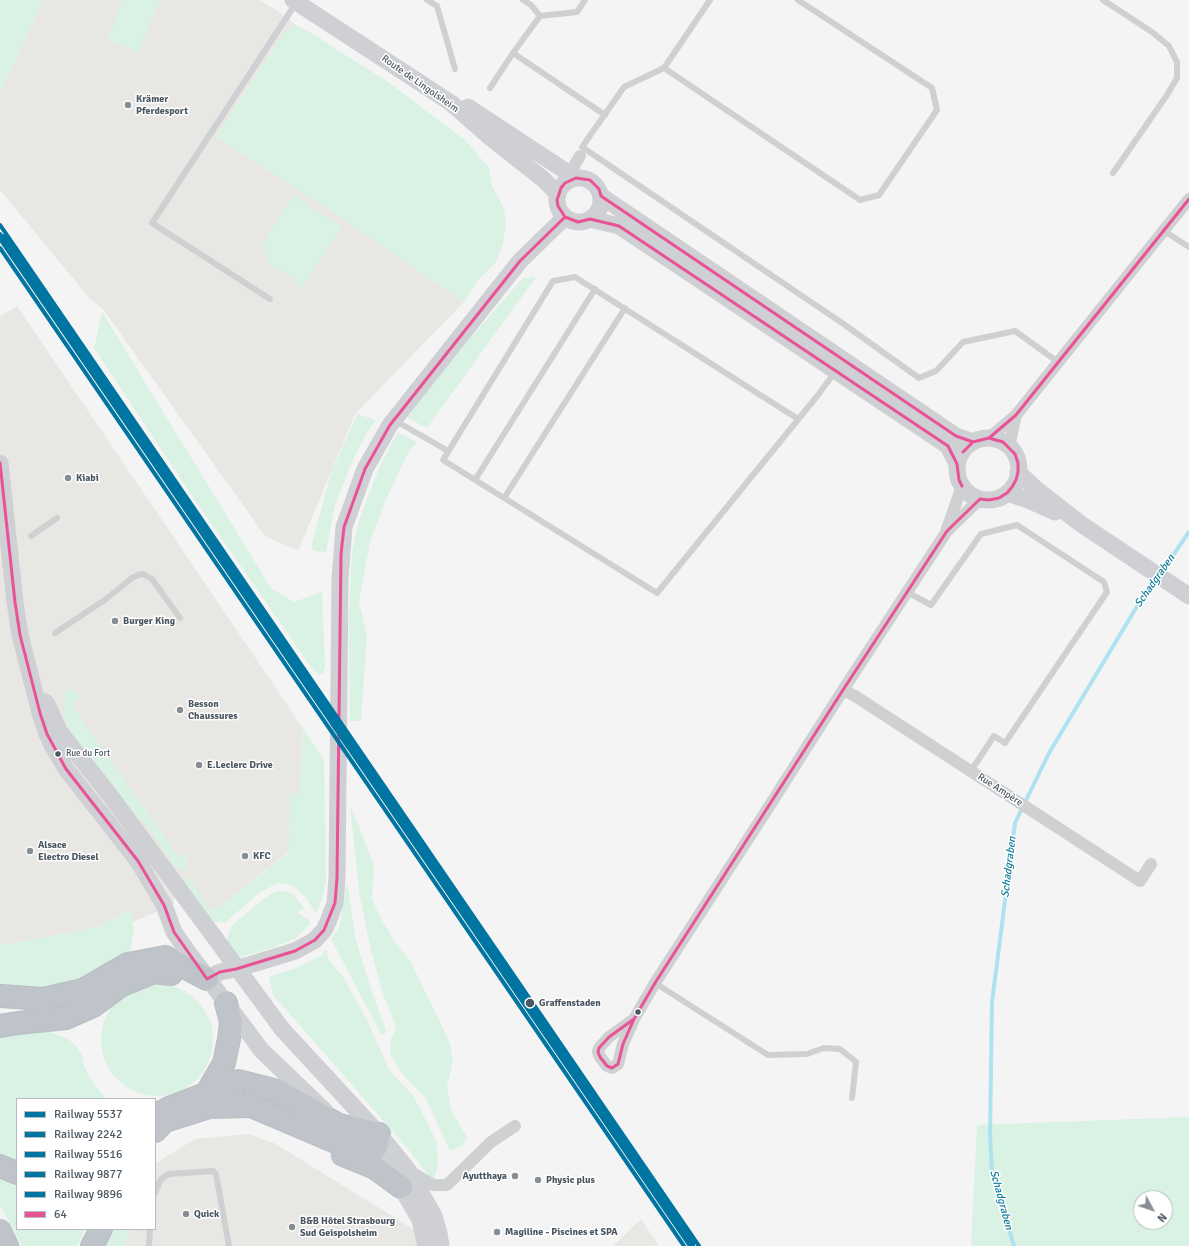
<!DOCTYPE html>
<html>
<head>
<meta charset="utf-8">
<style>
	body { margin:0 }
	#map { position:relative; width:1189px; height:1246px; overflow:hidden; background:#f4f4f4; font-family:Signika,sans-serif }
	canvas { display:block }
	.legend { position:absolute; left:16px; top:1098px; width:140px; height:132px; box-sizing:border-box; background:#fff; border:1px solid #b7bbc0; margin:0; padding:5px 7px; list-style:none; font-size:12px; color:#4a5661 }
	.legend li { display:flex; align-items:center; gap:8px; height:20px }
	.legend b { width:20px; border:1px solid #b7bbc0 }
	.north { position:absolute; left:1133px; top:1190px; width:40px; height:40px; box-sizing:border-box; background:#fff; border:1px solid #b7bbc0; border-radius:50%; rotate:130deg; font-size:11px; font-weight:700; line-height:16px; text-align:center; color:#4a5661 }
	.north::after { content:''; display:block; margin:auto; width:14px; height:18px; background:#868d94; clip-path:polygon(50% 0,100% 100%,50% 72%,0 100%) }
</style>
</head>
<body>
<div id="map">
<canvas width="1189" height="1246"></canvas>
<ul class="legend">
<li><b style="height:5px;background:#0075a1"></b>Railway 5537</li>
<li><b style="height:5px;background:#0075a1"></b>Railway 2242</li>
<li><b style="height:5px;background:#0075a1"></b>Railway 5516</li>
<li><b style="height:5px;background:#0075a1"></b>Railway 9877</li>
<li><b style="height:5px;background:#0075a1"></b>Railway 9896</li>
<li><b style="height:5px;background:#ea5297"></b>64</li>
</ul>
<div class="north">N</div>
</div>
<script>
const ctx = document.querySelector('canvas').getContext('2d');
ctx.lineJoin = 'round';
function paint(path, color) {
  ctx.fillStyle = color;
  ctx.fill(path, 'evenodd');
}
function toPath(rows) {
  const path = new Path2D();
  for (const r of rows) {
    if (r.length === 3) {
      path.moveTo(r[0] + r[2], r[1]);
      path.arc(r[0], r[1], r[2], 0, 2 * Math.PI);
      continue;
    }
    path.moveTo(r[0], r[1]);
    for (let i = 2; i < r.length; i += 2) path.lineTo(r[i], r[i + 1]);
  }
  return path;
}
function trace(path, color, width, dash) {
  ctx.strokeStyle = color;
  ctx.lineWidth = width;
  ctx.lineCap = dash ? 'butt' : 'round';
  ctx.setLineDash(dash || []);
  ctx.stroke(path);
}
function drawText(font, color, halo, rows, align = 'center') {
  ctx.font = font + ' Signika,sans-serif';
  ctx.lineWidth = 3;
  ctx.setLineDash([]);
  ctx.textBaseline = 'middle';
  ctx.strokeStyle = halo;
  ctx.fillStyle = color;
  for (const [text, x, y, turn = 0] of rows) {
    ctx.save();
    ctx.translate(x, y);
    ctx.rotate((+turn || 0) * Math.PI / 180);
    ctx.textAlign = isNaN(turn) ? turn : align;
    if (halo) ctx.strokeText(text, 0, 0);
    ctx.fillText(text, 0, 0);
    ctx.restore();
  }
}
const commercial = toPath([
	[43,0,260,0,281,13,296,25,283,34,216,137,331,211,464,302,355,414,298,551,265,536,103,309,91,300,0,190,0,94],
	[17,306,303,728,300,793,290,793,289,851,220,907,215,909,208,907,175,888,174,904,133,922,130,909,98,927,9,944,0,944,0,316],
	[248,1134,274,1143,426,1237,429,1246,124,1246,131,1229,155,1229,156,1163,195,1139],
	[641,1219,659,1246,613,1246]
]);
const green = toPath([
	[0,0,43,0,0,94],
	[123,0,160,0,139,52,107,40],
	[296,25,311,33,388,82,466,141,489,168,492,186,504,209,506,223,503,244,496,262,478,280,464,302,331,211,216,137,283,34],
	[293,195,342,227,300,291,295,280,266,261,262,244],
	[536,277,427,428,408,418,412,411,465,344,523,278],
	[102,312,271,588,294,602,322,592,325,667,323,673,319,675,313,670,192,496,94,348],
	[357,414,376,420,365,436,351,464,335,506,326,552,314,551,311,547,331,473],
	[398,432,417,442,408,453,386,499,370,542,359,602,367,636,361,721,350,721,349,614,352,553,356,531,364,507,381,463],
	[70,689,74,690,81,697,72,705,179,857,188,852,185,872,175,866,157,840,145,824,116,794,76,742,64,719,65,712,65,702,62,695,65,691],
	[303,728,324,760,326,882,322,900,316,913,305,897,296,888,287,884,280,883,270,887,259,893,226,922,214,922,210,920,182,883,189,877,208,907,215,909,220,907,289,852,290,793,300,793],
	[350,804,374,865,372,899,380,917,397,945,410,960,450,1043,453,1061,447,1087,451,1110,467,1137,463,1145,450,1151,426,1098,405,1077,390,1055,391,1039,396,1027,383,994,371,950,359,892],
	[345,887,348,887,355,937,373,995,386,1030,385,1034,383,1035,381,1034,331,939,338,929,341,920],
	[284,891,292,893,303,906,304,909,297,912,311,922,308,926,296,938,271,948,237,958,226,942,232,925,265,898,275,892],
	[131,909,134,930,130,951,121,961,79,986,0,992,0,944,9,944,98,927],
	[326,949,329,960,343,977,368,1022,388,1067,397,1079,413,1095,436,1140,438,1155,437,1169,433,1181,404,1144,273,995,269,977,299,967,322,955],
	[157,1040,56],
	[20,1030,49,1032,67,1038,75,1045,82,1055,84,1066,90,1078,106,1099,17,1099,17,1166,0,1158,0,1031],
	[1189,1117,1189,1246,971,1246,977,1125],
	[1141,1198,1165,1198,1165,1222,1141,1222],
	[0,1176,17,1183,17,1229,85,1229,77,1246,20,1246,17,1236,0,1205],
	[108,1229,131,1229,124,1246,100,1246]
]);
const stream = toPath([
	[1161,573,1189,532],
	[1014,1246,992,1172,990,1136,992,1002,1015,823,1049,753,1136,608,1157,578]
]);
const lane = toPath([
	[427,0,437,6,455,69],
	[523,0,531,5,540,16],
	[585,0,577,12,540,16,513,53,605,115],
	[710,0,664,68,624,87,582,147,845,325,919,378,936,371,963,342,1015,331,1058,362],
	[1103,0,1152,32,1169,46,1177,62,1177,78,1167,95,1113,173],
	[664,68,860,200,879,195,937,110,932,88,798,0],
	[490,88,513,53],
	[1164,231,1189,247],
	[270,299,152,223,296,3],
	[798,419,575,277,553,281,443,460,657,593,818,395,835,372],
	[396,421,448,451],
	[475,480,595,289],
	[504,498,625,308],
	[31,536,57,518],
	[907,592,931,605,981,534,1017,525,1104,582,1107,592,1005,743,994,736,971,771],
	[55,633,106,599,132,578,138,575,143,574,152,579,180,618],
	[655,983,768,1055,807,1054,824,1048,840,1049,856,1062,852,1098],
	[155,1193,161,1179,169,1174,213,1171,216,1174,229,1246],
	[149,1246,150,1229]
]);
const street = toPath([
	[570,173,580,156],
	[989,438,1016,415,1189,199],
	[1009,447,1016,415],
	[947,529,962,486],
	[843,690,855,696,1140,881,1151,864],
	[634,1019,609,1037,599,1048,598,1052,600,1057,607,1066,612,1068,618,1064,623,1044,634,1019,655,983,770,805,843,690,947,531,980,499],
	[366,1152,409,1171,433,1185,447,1185,491,1142,515,1126]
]);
const secondary = toPath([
	[293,0,451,103,491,138,543,179,558,194],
	[468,107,576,178],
	[579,200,22],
	[601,196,956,436,973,442],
	[590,219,619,226,948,446,957,464],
	[988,469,31],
	[0,463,15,602,20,635,40,713,47,734,52,745,66,769,138,861,164,905,174,932,188,952,262,1051,325,1111],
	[1018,472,1036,489,1081,524,1189,596],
	[1007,493,1028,500,1055,512],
	[45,702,47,704,59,731,109,794,282,1029,379,1134,408,1170,434,1216,439,1233,441,1246],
	[207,979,220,972,236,969,295,951,315,940,324,930,328,922,335,903,337,878,340,579,344,527,365,469,390,425,520,261,565,217],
	[393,1179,401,1187,420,1220,426,1246]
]);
const highway = toPath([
	[0,996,43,999,83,990,128,964,165,957,207,979],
	[0,1026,18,1023,66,1018,93,1006,120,986,154,972,171,974],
	[206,1094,224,1063,229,1039,231,1022,226,1003],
	[155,1116,169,1108,239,1081,278,1091,339,1125,379,1134,376,1147,372,1151,359,1152,251,1106,209,1107,165,1121,155,1131],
	[343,1155,375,1168,401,1187],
	[0,1166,17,1173],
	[0,1231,7,1246],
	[92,1246,101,1229]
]);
const bus1 = toPath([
	[989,438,1016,415,1189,199],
	[963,452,973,442,989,438,1003,442,1015,454,1018,463,1018,472,1016,480,1012,487,1007,493,999,498,989,500,980,499],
	[0,463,15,602,20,635,40,713,47,734,66,769,138,861,164,905,174,932,207,979,220,972,236,969,295,951,315,940,324,930,335,903,337,878,341,554,344,527,365,469,390,425,520,261,565,217],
	[962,486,959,480,957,464,948,446,619,226,590,219,578,222,565,217,558,206,557,200,561,188,565,183,576,178,590,180,599,189,601,196,956,436,973,442],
	[634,1019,623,1044,618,1064,612,1068,607,1066,600,1057,598,1052,599,1048,609,1037,634,1019],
	[634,1019,655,983,843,690,947,531,980,499]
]);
const rail1 = toPath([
	[0,225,699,1246]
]);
const rail2 = toPath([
	[0,239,690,1246]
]);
const rail3 = toPath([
	[0,248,684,1246]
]);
const rail4 = toPath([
	[0,234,693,1246]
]);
const rail5 = toPath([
	[4,236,694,1243]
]);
const markers = [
	[128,105,4,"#868d94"],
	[68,478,4,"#868d94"],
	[115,621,4,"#868d94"],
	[180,710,4,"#868d94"],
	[58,754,3.5,"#4a5661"],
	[199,765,4,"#868d94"],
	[30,851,4,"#868d94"],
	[245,856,4,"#868d94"],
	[530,1003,5,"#4a5661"],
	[638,1012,3.5,"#4a5661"],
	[515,1176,4,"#868d94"],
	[538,1180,4,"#868d94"],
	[186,1214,4,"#868d94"],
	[292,1227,4,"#868d94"],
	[497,1232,4,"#868d94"]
];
const busNames = [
	["Rue du Fort",66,754]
];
const streetNames = [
	["Route de Lingolsheim",420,84,35],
	["Rue Ampère",1000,790,33]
];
const poiNames = [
	["Krämer",136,99],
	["Pferdesport",136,111],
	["Kiabi",76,478],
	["Burger King",123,621],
	["Besson",188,704],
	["Chaussures",188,716],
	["E.Leclerc Drive",207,765],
	["Alsace",38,845],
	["Electro Diesel",38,857],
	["KFC",253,856],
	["Ayutthaya",507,1176,"right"],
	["Physic plus",546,1180],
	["Quick",194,1214],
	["B&B Hôtel Strasbourg",300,1221],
	["Sud Geispolsheim",300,1233],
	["Magiline - Piscines et SPA",505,1232]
];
const stopNames = [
	["Graffenstaden",539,1003]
];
const waterNames = [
	["Schadgraben",1155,581,-55],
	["Schadgraben",1009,867,-83],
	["Schadgraben",1001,1200,75]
];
paint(commercial, '#e8e7e3');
paint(green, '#d9f2e3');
trace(stream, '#aee2f0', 4);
trace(highway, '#b9bec3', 24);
trace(lane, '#ced0d2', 6);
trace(street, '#ced0d2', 12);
trace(secondary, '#ced0d4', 17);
trace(highway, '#bec4c9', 22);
trace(bus1, '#ea5297', 3);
trace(rail1, '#0075a1', 4);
trace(rail2, '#0075a1', 4);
trace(rail3, '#0075a1', 4);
trace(rail4, '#0075a1', 4);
trace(rail5, '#0075a1', 4);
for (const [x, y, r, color] of markers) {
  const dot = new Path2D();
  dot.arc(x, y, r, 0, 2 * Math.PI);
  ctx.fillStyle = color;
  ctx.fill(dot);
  trace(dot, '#fff', 1.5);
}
drawText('9px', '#4a5661', '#fff', busNames, 'left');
drawText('10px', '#4a5661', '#fff', streetNames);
drawText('bold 10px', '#4a5661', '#fff', poiNames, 'left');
drawText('bold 10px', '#4a5661', '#fff', stopNames, 'left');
drawText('italic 11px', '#0c7c9b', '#fff', waterNames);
</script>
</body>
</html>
